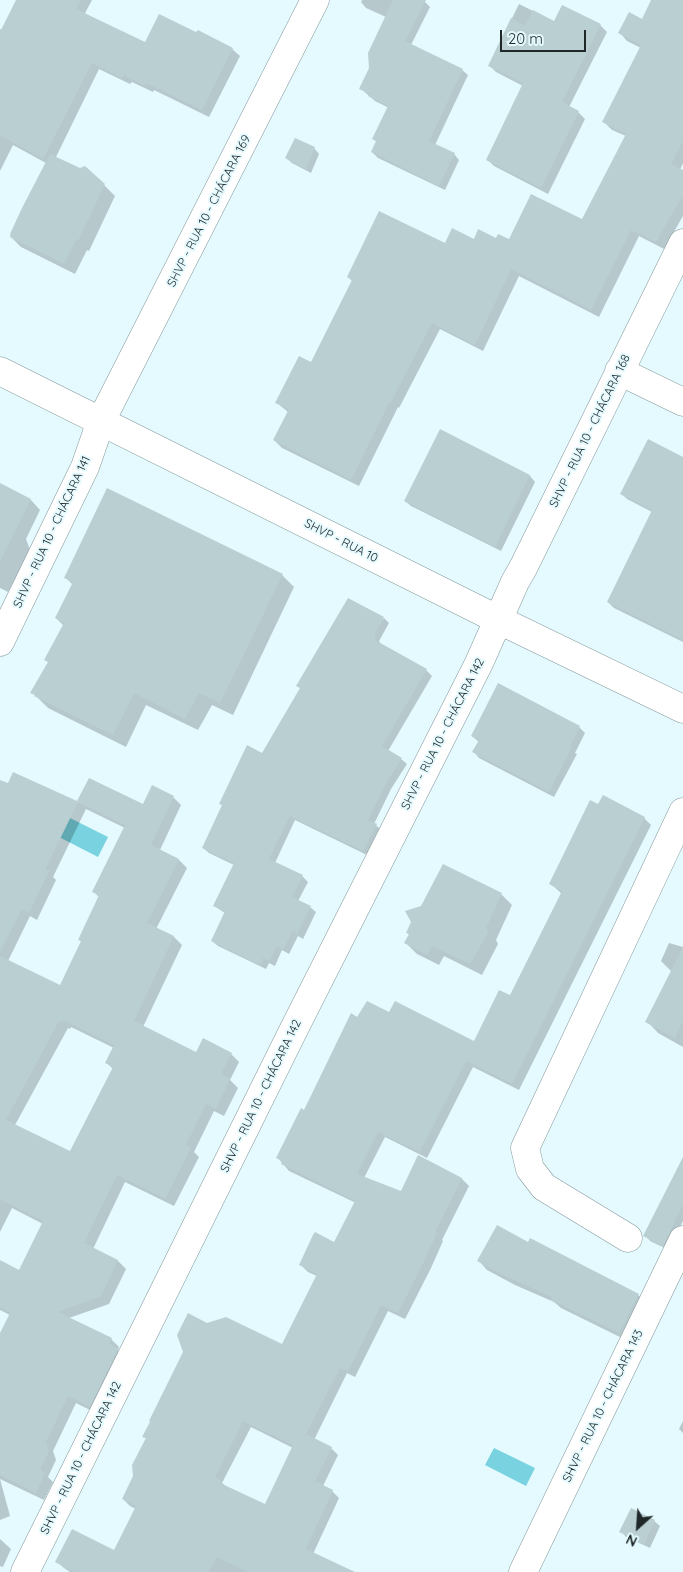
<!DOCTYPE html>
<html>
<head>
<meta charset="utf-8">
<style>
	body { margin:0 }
	#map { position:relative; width:683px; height:1572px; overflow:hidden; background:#e4fafe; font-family:Quicksand,sans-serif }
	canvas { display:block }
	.north { position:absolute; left:613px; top:1502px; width:50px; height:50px; -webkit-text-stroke:4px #e4fafe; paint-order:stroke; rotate:206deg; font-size:14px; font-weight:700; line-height:20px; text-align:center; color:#1f2728 }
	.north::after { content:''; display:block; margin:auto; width:18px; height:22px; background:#1f2728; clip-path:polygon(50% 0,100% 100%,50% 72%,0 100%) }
	.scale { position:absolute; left:500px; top:30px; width:86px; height:22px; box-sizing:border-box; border:2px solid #1f2728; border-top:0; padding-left:6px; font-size:15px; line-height:18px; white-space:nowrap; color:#1f2728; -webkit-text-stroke:4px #e4fafe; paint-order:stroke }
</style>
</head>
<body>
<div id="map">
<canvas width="683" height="1572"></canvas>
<div class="north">N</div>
<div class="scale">20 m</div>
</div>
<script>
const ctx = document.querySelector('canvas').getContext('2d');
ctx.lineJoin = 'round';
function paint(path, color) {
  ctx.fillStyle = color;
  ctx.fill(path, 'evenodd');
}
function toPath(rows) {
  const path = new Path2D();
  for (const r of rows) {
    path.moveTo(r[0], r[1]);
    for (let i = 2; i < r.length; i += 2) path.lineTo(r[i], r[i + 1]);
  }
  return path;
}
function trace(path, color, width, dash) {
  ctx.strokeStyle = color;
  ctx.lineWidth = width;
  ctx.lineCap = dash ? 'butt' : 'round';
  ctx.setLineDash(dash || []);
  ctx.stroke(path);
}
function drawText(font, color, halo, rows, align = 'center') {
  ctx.font = font + ' Quicksand,sans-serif';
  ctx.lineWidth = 4;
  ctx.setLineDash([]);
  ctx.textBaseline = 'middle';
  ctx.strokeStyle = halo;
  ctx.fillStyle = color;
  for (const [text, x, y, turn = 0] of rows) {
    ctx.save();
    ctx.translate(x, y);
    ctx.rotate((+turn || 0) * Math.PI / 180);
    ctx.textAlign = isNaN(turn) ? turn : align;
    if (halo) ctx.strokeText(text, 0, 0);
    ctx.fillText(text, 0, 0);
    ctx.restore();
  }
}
const water = toPath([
	[68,817,108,837,98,857,59,837],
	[494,1448,535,1468,526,1486,485,1465]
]);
const shadow = toPath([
	[17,0,92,0,84,15,142,43,232,49,240,56,209,117,154,90,153,92,132,82,130,84,99,69,56,157,104,185,115,196,89,251,87,250,75,274,21,247,10,236,46,163,13,145,0,171,0,29,2,30],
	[362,0,421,0,425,2,430,7,411,45,462,70,468,75,435,145,454,154,459,160,445,190,378,158,372,152,377,142,373,139,389,108,375,101,360,88,370,68,386,17,366,8,361,2],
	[652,0,683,0,683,163,680,170,683,172,683,216,664,249,639,236,599,317,519,276,483,351,440,329,399,408,398,407,359,486,282,448,274,440,288,412,277,403,312,364,353,282,348,277,445,244,474,240,509,241,583,221,626,136,612,130,604,122,641,48,627,41,620,33,642,20],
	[519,4,555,22,600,25,607,32,569,107,578,112,585,119,548,194,494,166,487,159,523,86,496,72,489,65],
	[314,148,319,154,311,173,292,163,286,158],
	[440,431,530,476,535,482,501,551,411,506,405,501],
	[683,458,683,642,614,608,608,602,652,512,627,499,622,494],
	[0,485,31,500,40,510,26,539,30,550,8,592,0,588],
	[282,575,294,587,233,715,212,705,198,730,146,705,126,747,48,708,32,692,49,662,64,626,56,618,73,585,65,577],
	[384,618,389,623,379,641,381,645,426,670,432,676,388,751,401,759,407,764,391,789,374,824,382,830,369,856,295,820,275,863,302,876,308,882,298,901,310,907,316,912,303,939,298,936,289,954,282,950,275,966,269,963,266,969,218,946,212,941,225,913,214,906,234,865,209,853,203,848,263,754],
	[579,727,585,733,575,753,577,754,554,797,479,758,474,752,479,742,472,736],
	[14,774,78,803,89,779,144,806,173,797,181,805,160,850,179,860,187,868,156,929,174,937,182,945,143,1027,197,1054,231,1054,239,1062,230,1080,238,1088,224,1116,214,1111,194,1152,199,1157,174,1206,125,1182,93,1249,118,1261,126,1269,109,1304,69,1318,111,1339,119,1347,118,1350,126,1358,98,1414,76,1403,53,1451,56,1460,48,1477,53,1482,44,1500,0,1479,10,1516,0,1520,0,1336,10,1315,0,1310,0,1261,19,1271,43,1224,12,1208,0,1232,0,781,9,785],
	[86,809,125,828,94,892,99,897,79,939,82,942,60,987,8,961,30,916,37,920,56,880,53,877],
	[71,1027,114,1048,107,1063,113,1069,70,1152,15,1125,68,1028,70,1029],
	[644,818,651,825,519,1090,473,1067,427,1158,385,1137,364,1178,402,1192,418,1157,462,1179,469,1186,442,1240,443,1241,431,1268,405,1319,388,1311,355,1377,347,1373,314,1440,331,1448,338,1455,323,1486,332,1491,339,1498,313,1554,347,1572,70,1572,64,1568,57,1562,115,1552,136,1509,130,1506,123,1499,134,1477,147,1439,144,1436,207,1324,283,1346,317,1276,308,1272,301,1265,335,1244,356,1203,289,1171,278,1158,357,1018,390,1014,475,1042,511,997,562,894,551,884],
	[251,1427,293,1448,265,1505,227,1487,222,1483],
	[501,894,512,905,496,940,498,944,482,975,444,956,439,965,417,954,406,943,410,935,408,933,422,907],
	[669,943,683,947,683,1047,658,1033,647,1021,672,972,661,961],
	[683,1184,683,1221,669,1250,650,1241,645,1235],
	[529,1244,638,1295,647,1303,628,1341,561,1308,554,1302,515,1285,487,1270,479,1261],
	[683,1421,683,1433,679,1429],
	[654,1521,660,1526,650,1548,626,1537,621,1531],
	[0,1539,11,1549,3,1567,0,1566]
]);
const building = toPath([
	[16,0,81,0,76,9,145,42,159,14,196,32,198,30,233,48,202,110,146,83,145,86,124,75,122,78,92,63,43,159,0,135,0,32],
	[393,0,426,0,405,41,463,69,429,141,455,153,439,186,371,152,376,141,372,139,388,106,368,96,370,94,359,89,369,68,368,53],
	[651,0,683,0,683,141,671,164,683,170,683,195,656,242,631,230,591,310,511,269,475,345,432,323,391,402,390,401,351,480,273,440,289,409,275,403,299,356,311,362,352,280,347,277,379,211,445,243,452,228,474,239,478,229,496,238,498,234,509,239,531,194,582,219,626,134,602,122,641,45,618,33,629,12,642,19],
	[562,5,601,24,562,102,579,111,541,188,486,160,523,83,488,66,511,18,525,26,533,10,554,21],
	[295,138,315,147,306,169,285,158],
	[50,154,80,168,85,166,105,184,78,241,76,240,64,264,10,237,11,235,10,234,22,208],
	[440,429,530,475,495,547,404,501],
	[648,439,683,457,683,640,607,602,652,510,620,494],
	[0,483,31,499,0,561],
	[107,488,283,574,220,703,199,693,185,719,134,693,113,735,34,696,35,695,30,693,48,662,44,660,64,623,55,618,73,582,64,578],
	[348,598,384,617,374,635,377,637,375,640,427,669,382,746,402,758,386,783,368,820,377,824,363,851,290,816,269,859,303,875,292,897,311,906,297,934,293,931,283,950,277,946,269,961,263,958,260,965,211,941,225,911,213,906,234,863,202,848,222,805,219,804,247,745,262,753,300,688,296,686],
	[498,683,580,726,570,747,572,747,549,792,472,752,479,740,471,736],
	[13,772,77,801,89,778,143,804,152,785,174,796,151,845,179,859,147,923,174,936,134,1021,196,1052,203,1038,232,1053,221,1074,230,1079,216,1109,206,1104,186,1145,191,1148,165,1199,117,1175,84,1243,118,1260,101,1296,58,1312,112,1338,109,1344,118,1348,90,1407,68,1396,46,1442,49,1451,40,1470,45,1473,36,1493,0,1475,0,1333,10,1313,0,1307,0,1260,19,1270,43,1221,0,1199,0,956,60,985,81,941,78,940,99,895,92,892,125,825,78,802,45,870,49,871,29,913,22,909,0,952,0,780,8,783],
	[63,1020,114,1045,105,1063,113,1067,70,1151,6,1120,59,1021,62,1022],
	[603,795,645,817,512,1084,466,1061,420,1152,378,1132,357,1174,401,1191,418,1155,462,1178,435,1232,437,1233,424,1261,398,1313,381,1305,348,1371,340,1368,306,1434,332,1447,315,1481,333,1490,306,1549,355,1572,248,1572,217,1557,208,1572,75,1572,55,1562,72,1529,114,1550,136,1506,122,1499,133,1476,132,1465,146,1438,142,1437,150,1422,149,1421,183,1352,177,1335,188,1313,207,1323,226,1317,282,1344,317,1274,299,1265,313,1235,315,1232,334,1242,355,1201,281,1164,282,1161,276,1158,301,1108,304,1110,351,1013,357,1017,367,1001,389,1012,395,1001,474,1041,499,990,510,995,562,891,549,884,590,800,598,804],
	[243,1421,293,1445,265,1504,220,1483,221,1481,215,1477],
	[443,864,502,893,486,928,488,933,470,964,432,946,428,955,404,943,409,934,406,933,411,922,405,911,421,906],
	[683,947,683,1020,675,1038,645,1022],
	[683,1157,683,1204,663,1246,643,1236],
	[497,1225,528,1242,530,1238,639,1294,619,1333,551,1300,552,1297,505,1276,477,1261],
	[631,1508,655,1520,644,1544,619,1532]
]);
const minor = toPath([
	[0,371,499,620,683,709],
	[619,371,683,402],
	[0,642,85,467,101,421,315,0],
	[628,1238,544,1187,530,1169,525,1148,683,812],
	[25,1572,292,1033,479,663,515,582,523,568,683,243],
	[523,1572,683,1240]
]);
const streetNames = [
	["SHVP - RUA 10 - CHÁCARA 169",209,211,-63],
	["SHVP - RUA 10 - CHÁCARA 168",590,431,-64],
	["SHVP - RUA 10 - CHÁCARA 141",52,532,-65],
	["SHVP - RUA 10",341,541,27],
	["SHVP - RUA 10 - CHÁCARA 142",443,734,-63],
	["SHVP - RUA 10 - CHÁCARA 142",261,1096,-64],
	["SHVP - RUA 10 - CHÁCARA 143",603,1406,-64],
	["SHVP - RUA 10 - CHÁCARA 142",81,1458,-64]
];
paint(water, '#78d2df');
paint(shadow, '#0003');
paint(building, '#b9cfd2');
trace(minor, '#84989b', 29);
trace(minor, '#fff', 28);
drawText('12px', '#1f2728', '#e4fafe', streetNames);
</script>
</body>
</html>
